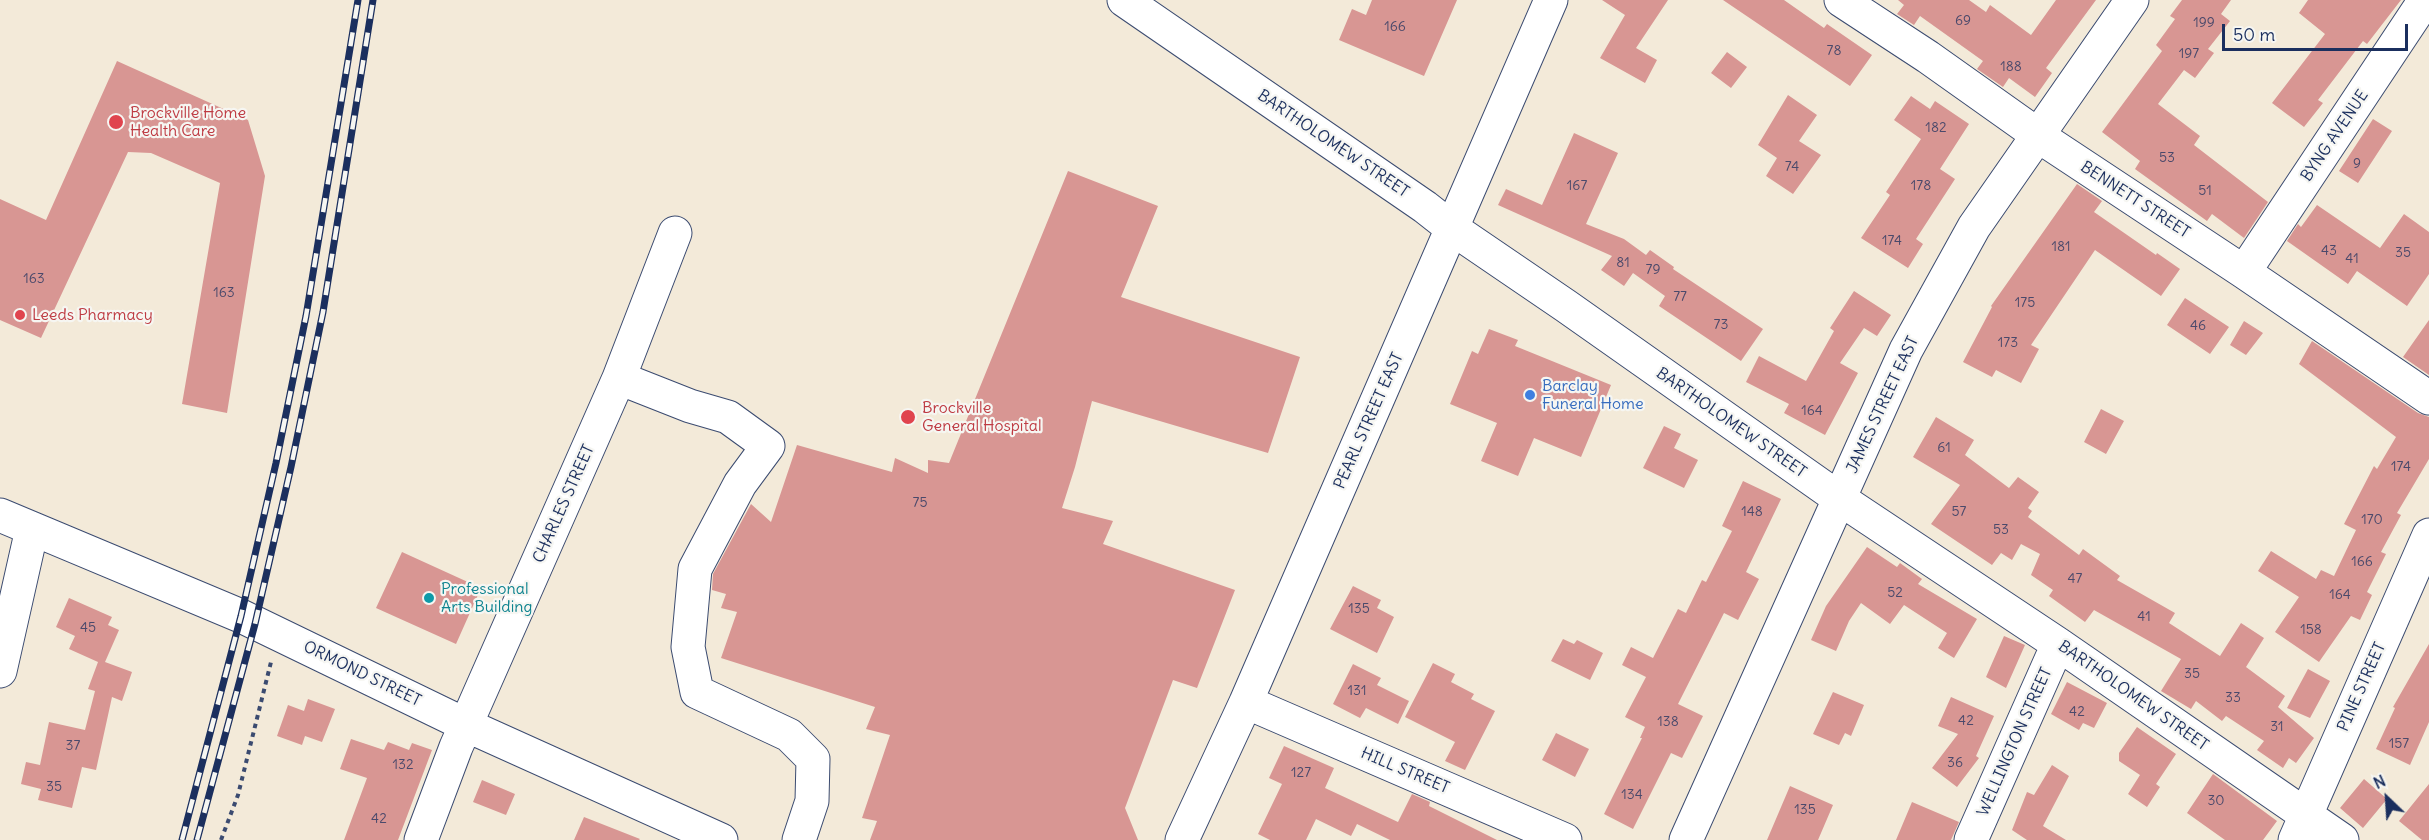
<!DOCTYPE html>
<html>
<head>
<meta charset="utf-8">
<style>
	body { margin:0 }
	#map { position:relative; width:2429px; height:840px; overflow:hidden; background:#f3ead9; font-family:Delius,sans-serif }
	canvas { display:block }
	.north { position:absolute; left:2357px; top:768px; width:60px; height:60px; -webkit-text-stroke:4px #f6f6f2; paint-order:stroke; rotate:335deg; font-size:16px; font-weight:700; line-height:24px; text-align:center; color:#1b2f5e }
	.north::after { content:''; display:block; margin:auto; width:21px; height:27px; background:#1b2f5e; clip-path:polygon(50% 0,100% 100%,50% 72%,0 100%) }
	.scale { position:absolute; left:2222px; top:24px; width:186px; height:27px; box-sizing:border-box; border:3px solid #1b2f5e; border-top:0; padding-left:8px; font-size:18px; line-height:21px; white-space:nowrap; color:#1b2f5e; -webkit-text-stroke:4px #f6f6f2; paint-order:stroke }
</style>
</head>
<body>
<div id="map">
<canvas width="2429" height="840"></canvas>
<div class="north">N</div>
<div class="scale">50 m</div>
</div>
<script>
const ctx = document.querySelector('canvas').getContext('2d');
ctx.lineJoin = 'round';
function paint(path, color) {
  ctx.fillStyle = color;
  ctx.fill(path, 'evenodd');
}
function toPath(rows) {
  const path = new Path2D();
  for (const r of rows) {
    path.moveTo(r[0], r[1]);
    for (let i = 2; i < r.length; i += 2) path.lineTo(r[i], r[i + 1]);
  }
  return path;
}
function trace(path, color, width, dash) {
  ctx.strokeStyle = color;
  ctx.lineWidth = width;
  ctx.lineCap = dash ? 'butt' : 'round';
  ctx.setLineDash(dash || []);
  ctx.stroke(path);
}
function drawText(font, color, halo, rows, align = 'center') {
  ctx.font = font + ' Delius,sans-serif';
  ctx.lineWidth = 4.5;
  ctx.setLineDash([]);
  ctx.textBaseline = 'middle';
  ctx.strokeStyle = halo;
  ctx.fillStyle = color;
  for (const [text, x, y, turn = 0] of rows) {
    ctx.save();
    ctx.translate(x, y);
    ctx.rotate((+turn || 0) * Math.PI / 180);
    ctx.textAlign = isNaN(turn) ? turn : align;
    if (halo) ctx.strokeText(text, 0, 0);
    ctx.fillText(text, 0, 0);
    ctx.restore();
  }
}
const building = toPath([
	[1372,0,1457,0,1424,76,1339,40,1352,9,1366,15],
	[1602,0,1668,0,1636,48,1657,60,1645,83,1600,58,1625,15],
	[1723,0,1784,0,1824,28,1827,24,1872,55,1850,86],
	[1898,0,1969,0,1986,12,1990,5,2031,35,2056,0,2096,0,2046,68,2052,73,2035,97,2009,78,2003,87,1977,69,1983,61,1920,16,1914,25,1897,14,1904,5],
	[2182,0,2231,0,2221,14,2230,21,2208,49,2214,53,2195,78,2184,70,2158,104,2200,136,2194,145,2268,202,2244,238,2212,214,2207,221,2135,169,2140,161,2102,132,2162,51,2156,45,2175,19,2170,16],
	[2308,0,2401,0,2367,44,2363,41,2318,100,2323,103,2304,127,2272,103,2325,34,2299,13],
	[1727,52,1747,67,1731,88,1711,73],
	[117,61,248,120,265,176,227,413,182,404,220,183,151,153,128,152,41,338,0,320,0,199,46,220],
	[1788,95,1817,115,1799,141,1821,155,1793,194,1766,176,1777,158,1758,145],
	[1911,96,1930,109,1935,101,1969,124,1940,169,1955,179,1916,239,1923,244,1908,268,1861,238,1890,195,1886,192,1921,139,1894,120],
	[2373,119,2392,131,2358,183,2339,171],
	[1574,133,1618,153,1586,224,1624,239,1646,255,1650,250,1674,267,1673,269,1763,329,1741,361,1659,306,1665,296,1633,273,1624,286,1601,270,1612,256,1498,205,1506,189,1542,205],
	[1068,171,1158,206,1121,297,1300,357,1268,453,1092,401,1075,467,1062,508,1113,521,1103,544,1235,590,1197,688,1173,680,1125,808,1138,840,870,840,877,821,862,818,890,735,866,729,875,707,721,658,737,612,721,608,726,594,712,590,713,574,751,504,771,522,797,445,892,472,895,458,928,473,928,460,949,463],
	[2077,184,2102,201,2094,212,2156,255,2157,253,2180,269,2161,296,2095,250,2031,345,2039,349,2021,383,1996,370,1992,377,1963,362,1992,307,1991,306],
	[2317,205,2380,248,2404,214,2429,232,2429,274,2407,306,2357,271,2348,284,2287,241,2298,224,2301,227],
	[1854,291,1891,315,1877,336,1864,328,1840,363,1858,373,1825,435,1784,413,1789,404,1746,382,1759,356,1806,381,1834,331,1830,328],
	[2185,298,2229,327,2210,354,2167,325],
	[2429,320,2429,375,2403,357],
	[2244,321,2263,333,2246,355,2230,345],
	[1489,329,1518,340,1515,346,1611,385,1581,457,1534,438,1518,476,1481,461,1497,423,1450,404,1472,351,1478,354],
	[2312,341,2418,413,2429,417,2429,459,2397,513,2401,515,2381,552,2386,554,2367,592,2372,595,2360,620,2351,616,2319,662,2275,632,2299,597,2258,571,2271,551,2316,579,2321,570,2334,576,2356,530,2344,524,2374,466,2377,469,2396,437,2299,364],
	[2101,409,2124,421,2106,454,2084,442],
	[1936,417,1974,440,1965,455,2009,488,2018,477,2039,492,2028,508,2032,511,2028,517,2079,555,2083,549,2120,576,2117,580,2175,613,2169,623,2220,656,2241,623,2264,638,2246,667,2285,696,2278,707,2314,738,2296,763,2289,758,2283,768,2257,750,2264,741,2226,716,2222,721,2196,701,2191,709,2161,691,2181,659,2094,610,2085,622,2049,596,2053,590,2031,575,2040,554,2021,544,2012,560,2001,553,1992,565,1931,524,1960,485,1913,457],
	[1664,426,1681,434,1674,448,1698,460,1684,488,1643,468],
	[1743,481,1781,499,1746,572,1759,579,1738,620,1724,613,1678,704,1703,716,1682,758,1671,753,1633,829,1604,814,1642,738,1640,738,1645,727,1625,717,1646,677,1622,665,1631,647,1653,658,1678,609,1686,613,1702,580,1706,582,1732,531,1722,526],
	[1867,547,1897,567,1900,563,1922,579,1918,584,1977,619,1954,658,1938,648,1947,633,1904,605,1890,624,1861,603,1849,621,1836,651,1811,640,1826,606],
	[402,552,481,588,456,644,376,608],
	[1353,586,1381,600,1377,608,1394,617,1377,653,1330,629],
	[69,598,112,617,108,625,119,630,105,662,132,672,122,701,112,697,96,770,82,767,72,808,38,800,41,789,21,784,26,762,40,765,49,722,85,730,95,691,88,689,98,662,69,649,75,636,56,627],
	[2004,636,2025,645,2006,688,1986,677],
	[1563,639,1574,644,1577,640,1603,653,1590,680,1551,661],
	[2429,644,2429,722,2410,765,2376,749,2395,708,2393,707],
	[1433,663,1455,674,1451,682,1474,694,1471,699,1495,711,1465,770,1445,761,1455,742,1405,717],
	[1353,664,1381,678,1377,685,1409,701,1398,724,1366,708,1360,718,1333,704],
	[2308,669,2330,681,2310,718,2287,708],
	[2067,682,2107,703,2094,728,2083,723,2079,730,2051,714],
	[1833,692,1864,705,1851,736,1845,733,1839,745,1813,734],
	[1951,697,1994,716,1976,756,1979,758,1957,787,1932,768,1958,734,1938,726],
	[308,699,335,709,322,742,305,736,302,745,277,736,288,705,304,711],
	[2137,727,2176,754,2156,784,2160,787,2147,807,2128,794,2140,775,2119,761,2119,753],
	[1556,733,1589,749,1575,777,1542,760],
	[351,739,384,750,388,742,409,750,412,743,432,750,398,840,344,840,367,778,340,769],
	[1284,746,1334,768,1325,788,1398,822,1412,794,1430,802,1429,806,1497,840,1390,840,1357,824,1351,836,1316,819,1306,840,1270,840,1258,834,1282,784,1269,778],
	[2052,765,2069,776,2043,826,2066,840,2027,840,2012,830,2027,792,2034,795],
	[2213,774,2277,821,2263,840,2225,840,2187,813],
	[2364,779,2387,799,2363,828,2340,808],
	[482,780,515,794,506,815,473,802],
	[2429,784,2429,840,2422,840,2399,821],
	[1790,786,1833,805,1818,840,1767,840],
	[1912,802,1959,822,1951,840,1896,840],
	[584,817,640,839,639,840,574,840]
]);
const path = toPath([
	[221,840,238,795,271,662]
]);
const minor = toPath([
	[1124,0,1425,207,1453,229,1566,306,1840,499,2058,644,2342,840],
	[1841,0,1928,57,2052,145,2244,272,2429,398],
	[2244,272,2425,0],
	[619,378,690,406,728,417,768,446,740,484,695,569,688,647,697,692,789,735,813,759,812,801,799,840],
	[0,515,241,616,466,725,721,840],
	[0,671,32,529],
	[1246,702,1565,840],
	[421,840,456,747,619,378,675,233],
	[1182,840,1246,702,1551,0],
	[1686,840,1906,350,1974,227,2132,0],
	[1971,840,2058,644],
	[2295,840,2429,535]
]);
const rail = toPath([
	[182,840,241,616,276,463,306,316,358,0],
	[197,840,255,624,291,467,323,312,373,0]
]);
const markers = [
	[116,122,8,"#e0444e"],
	[20,315,6,"#e0444e"],
	[1530,395,6,"#3f7fe0"],
	[908,417,8,"#e0444e"],
	[429,598,6,"#0f9aa8"]
];
const numberNames = [
	["69",1963,21],
	["199",2204,23],
	["166",1395,27],
	["78",1834,51],
	["197",2189,54],
	["188",2011,67],
	["182",1936,128],
	["53",2167,158],
	["9",2357,164],
	["74",1792,167],
	["167",1577,186],
	["178",1921,186],
	["51",2205,191],
	["174",1892,241],
	["181",2061,247],
	["43",2329,251],
	["35",2403,253],
	["41",2352,259],
	["81",1623,263],
	["79",1653,270],
	["163",34,279],
	["163",224,293],
	["77",1680,297],
	["175",2025,303],
	["73",1721,325],
	["46",2198,326],
	["173",2008,343],
	["164",1812,411],
	["61",1944,448],
	["174",2401,467],
	["75",920,503],
	["148",1752,512],
	["57",1959,512],
	["170",2372,520],
	["53",2001,530],
	["166",2362,562],
	["47",2075,579],
	["52",1895,593],
	["164",2340,595],
	["135",1359,609],
	["41",2144,617],
	["45",88,628],
	["158",2311,630],
	["35",2192,674],
	["131",1357,691],
	["33",2233,698],
	["42",2077,712],
	["42",1966,721],
	["138",1668,722],
	["31",2277,727],
	["157",2399,744],
	["37",73,746],
	["36",1955,763],
	["132",403,765],
	["127",1301,773],
	["35",54,787],
	["134",1632,795],
	["30",2216,801],
	["135",1805,810],
	["42",379,819]
];
const healthNames = [
	["Brockville Home",130,113],
	["Health Care",130,131],
	["Leeds Pharmacy",32,315],
	["Brockville",922,408],
	["General Hospital",922,426]
];
const streetNames = [
	["BYNG AVENUE",2335,136,-56],
	["BARTHOLOMEW STREET",1333,144,34],
	["BENNETT STREET",2135,200,33],
	["JAMES STREET EAST",1883,405,-65],
	["PEARL STREET EAST",1369,421,-66],
	["BARTHOLOMEW STREET",1731,423,35],
	["CHARLES STREET",564,504,-66],
	["ORMOND STREET",362,674,26],
	["PINE STREET",2362,687,-66],
	["BARTHOLOMEW STREET",2133,696,35],
	["WELLINGTON STREET",2015,742,-66],
	["HILL STREET",1405,771,23]
];
const shopNames = [
	["Barclay",1542,386],
	["Funeral Home",1542,404]
];
const cultureNames = [
	["Professional",441,589],
	["Arts Building",441,607]
];
paint(building, '#d89693');
trace(minor, '#3b4b70', 35);
trace(path, '#3b4b70', 4, [4.5, 4.5]);
trace(minor, '#fff', 33);
trace(rail, '#1b2f5e', 7);
trace(rail, '#f6f6f2', 4.5, [14]);
for (const [x, y, r, color] of markers) {
  const dot = new Path2D();
  dot.arc(x, y, r, 0, 2 * Math.PI);
  ctx.fillStyle = color;
  ctx.fill(dot);
  trace(dot, '#f6f6f2', 2);
}
drawText('14px', '#4a496b', null, numberNames);
drawText('16px', '#be3a42', '#f6f6f2', healthNames, 'left');
drawText('16px', '#1b2f5e', '#f6f6f2', streetNames);
drawText('16px', '#366cbe', '#f6f6f2', shopNames, 'left');
drawText('16px', '#0d838f', '#f6f6f2', cultureNames, 'left');
</script>
</body>
</html>
